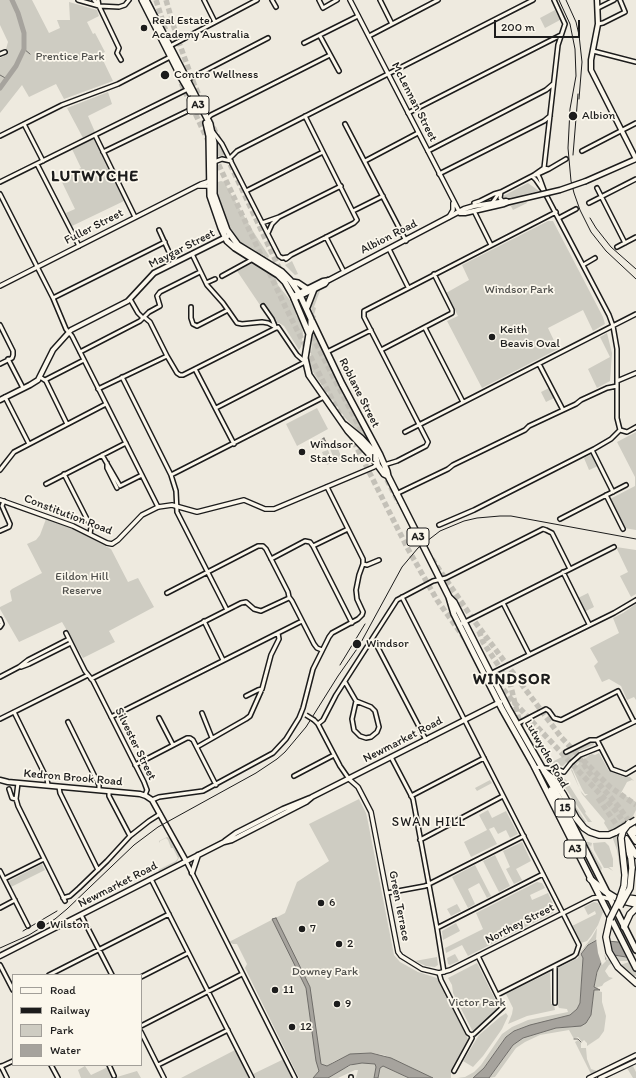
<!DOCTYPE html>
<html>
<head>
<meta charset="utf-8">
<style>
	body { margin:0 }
	#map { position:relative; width:636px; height:1078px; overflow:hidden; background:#eeeadf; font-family:Itim,sans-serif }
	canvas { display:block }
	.legend { position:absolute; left:12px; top:974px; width:130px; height:92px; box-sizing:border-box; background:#fbf7ec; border:1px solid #a29f99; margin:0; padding:5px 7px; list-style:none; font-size:12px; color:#1c1c1c }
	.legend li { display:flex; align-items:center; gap:8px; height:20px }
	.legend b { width:20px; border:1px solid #a29f99 }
	.scale { position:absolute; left:494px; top:20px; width:86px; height:18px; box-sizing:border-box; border:2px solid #1c1c1c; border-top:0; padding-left:5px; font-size:12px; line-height:14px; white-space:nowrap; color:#1c1c1c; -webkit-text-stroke:3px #fbf7ec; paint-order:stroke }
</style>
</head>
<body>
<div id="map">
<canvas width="636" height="1078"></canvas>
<ul class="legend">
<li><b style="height:5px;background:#fbf7ec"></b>Road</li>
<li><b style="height:5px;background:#1c1c1c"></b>Railway</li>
<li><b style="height:11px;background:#ceccc2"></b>Park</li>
<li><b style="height:11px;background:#a6a39d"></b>Water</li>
</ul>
<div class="scale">200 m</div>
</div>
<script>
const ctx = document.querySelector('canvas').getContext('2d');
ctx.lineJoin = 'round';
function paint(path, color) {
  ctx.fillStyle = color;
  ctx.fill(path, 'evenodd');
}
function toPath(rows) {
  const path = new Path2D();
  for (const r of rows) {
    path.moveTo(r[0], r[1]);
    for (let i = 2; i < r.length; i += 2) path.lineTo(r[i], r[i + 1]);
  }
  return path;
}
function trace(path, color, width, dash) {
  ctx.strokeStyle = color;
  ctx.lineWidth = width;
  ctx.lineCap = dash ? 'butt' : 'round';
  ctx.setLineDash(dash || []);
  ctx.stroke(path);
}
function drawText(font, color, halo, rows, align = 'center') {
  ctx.font = font + ' Itim,sans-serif';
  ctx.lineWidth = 3.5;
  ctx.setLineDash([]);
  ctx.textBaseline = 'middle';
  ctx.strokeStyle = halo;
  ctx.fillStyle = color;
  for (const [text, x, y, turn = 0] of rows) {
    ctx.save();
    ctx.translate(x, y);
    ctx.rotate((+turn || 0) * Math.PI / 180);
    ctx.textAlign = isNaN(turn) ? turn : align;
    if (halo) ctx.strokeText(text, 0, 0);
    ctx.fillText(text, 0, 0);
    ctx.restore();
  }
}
const green = toPath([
	[0,0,32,0,49,33,60,28,57,20,70,20,69,2,97,10,99,16,87,22,93,34,95,33,105,52,100,54,113,81,64,99,56,84,29,97,22,85,0,113,0,58,4,56,8,42,0,25],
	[555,10,560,20,545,28,540,18],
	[108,92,112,104,88,116,95,132,83,138,67,108],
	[93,138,124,201,72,226,66,213,75,209,60,178,81,168,72,149],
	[218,142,225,154,222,156,217,156,216,143],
	[221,181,224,182,251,228,269,256,268,258,237,240,228,227,219,202,216,188,218,182],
	[528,183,539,191,523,195,527,203,513,210,507,199,504,198,503,196],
	[548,221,553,221,603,317,605,324,593,331,583,310,548,328,558,349,482,388,447,321,458,316,446,293,469,280,462,265],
	[292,261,298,274,295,275,285,265],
	[252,263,275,277,278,285,290,300,296,312,296,315,301,322,303,333,301,347,299,350,284,326,279,323,276,323,263,304,260,305,237,271],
	[318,291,320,291,314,307,316,308,314,315,316,316,315,320,310,304,314,294],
	[607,333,612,353,610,381,597,388,588,369,610,357,600,337],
	[313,336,315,336,317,337,372,443,371,444,346,419,314,374,311,367,310,361],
	[549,388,554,398,546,402,541,392],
	[317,408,328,429,297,446,286,424],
	[636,432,636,530,624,528,610,499,635,486,635,477,617,442],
	[337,446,342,459,335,461,330,449],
	[328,450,333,462,327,465,322,452],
	[592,454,598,466,589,470,584,458],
	[46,519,74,529,111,549,128,582,138,578,154,607,109,631,115,642,83,658,62,622,19,642,0,609,0,607,12,601,10,591,12,589,42,573,27,544,36,540,40,535],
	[616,547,636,550,636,594,631,597,620,576,628,572],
	[588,593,594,607,584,612,578,598],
	[636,604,636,700,634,697,627,700,621,686,609,679,602,682,594,666,598,662,590,648,619,633,613,618,623,613],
	[593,741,594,744,593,745,577,752,563,766,549,764,548,762,550,763],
	[599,753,609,771,624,777,630,777,634,781,632,780,627,782,621,793,636,802,636,810,631,820,615,830,609,831,604,823,605,821,582,794,571,770,575,764,582,758,592,754,595,755],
	[590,755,580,762,573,770,582,789,585,794,588,794,585,796,580,790,572,769,582,759],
	[556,774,560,775,566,780,586,812,585,813,592,822,588,822],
	[490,780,492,783,477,791,475,788],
	[560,783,586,822,583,823,580,820],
	[359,799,366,813,368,822,394,955,400,962,418,972,437,978,468,1039,451,1073,451,1078,456,1078,433,1078,384,1055,371,1053,362,1053,346,1056,333,1062,321,1071,313,1078,299,1078,245,968,247,964,237,944,233,944,229,942,285,913,297,882,329,861,309,824],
	[488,810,492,818,506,811,518,834,510,838,506,830,498,834,494,827,489,829,497,844,471,857,464,842,487,830,479,815],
	[617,834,619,837,622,868,620,868,617,850,612,836],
	[167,837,170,838,174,846,175,846,180,856,176,863,161,872,158,870,176,861,178,858,173,848,171,848,168,840,166,838,160,841,160,843,159,841],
	[585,841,592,843,591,847,590,845,589,846,602,868,601,871],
	[522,842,531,861,516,869,522,880,514,884,506,869,510,867,503,851],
	[605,842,609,846,613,859,613,867,609,867,613,871,608,868,604,868,594,850,593,843],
	[495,855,510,886,499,892,483,861],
	[42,864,45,870,11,887,9,881],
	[475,865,491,896,487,898,479,883,468,889,475,904,468,908,452,877],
	[537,882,542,883,545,888,530,895,532,900,548,893,555,908,553,913,468,956,462,945,446,953,445,948,483,929,476,913],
	[594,902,598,903,603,912,598,925,591,936,587,941,581,943,572,926,596,914,595,911,588,915,584,907],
	[457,904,461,911,451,916,447,909],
	[456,923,460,931,443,940,442,931],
	[597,928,596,940,587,945,580,954,583,958,580,1003,577,1009,570,1015,518,1029,514,1031,506,1037,484,1068,477,1075,473,1078,457,1078,465,1077,474,1072,481,1065,502,1034,512,1027,528,1020,568,1012,567,1009,559,1008,558,1006,558,968,578,958,579,954,592,937],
	[455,954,459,961,450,965,448,964,447,958],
	[614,955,626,957,628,961,617,961,609,965,605,971,609,977,613,978,604,983,602,986,598,987,597,988,594,987,599,966,605,960],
	[437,957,438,965,435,967,426,966,415,961],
	[629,962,631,963,636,973,636,976,632,976,625,968,631,975,620,965],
	[477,963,499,1007,499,1010,473,1031,472,1030,453,993,452,985,448,978],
	[550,972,551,1004,554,1004,555,1010,527,1016,508,1024,512,1014,513,1008,506,994],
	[594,990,602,992,602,1002,606,1016,604,1031,599,1038,587,1046,587,1043,584,1040,582,1042,578,1037,574,1039,569,1030,540,1035,525,1042,516,1048,495,1077,489,1078,513,1045,519,1040,527,1036,556,1028,578,1026,586,1023,591,1015],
	[506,1013,508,1016,502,1029,483,1056,473,1067,463,1061,479,1035,500,1017],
	[578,1040,581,1042,581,1048,586,1048,587,1059,591,1069,597,1071,591,1074,575,1042],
	[235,1050,249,1078,181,1078],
	[284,1059,292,1075,291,1078,255,1078,253,1074],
	[357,1063,370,1063,381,1065,409,1078,356,1078,358,1070,355,1070,338,1078,328,1078,338,1071],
	[85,1066,91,1075,108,1067,111,1078,81,1078,78,1070],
	[633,1066,636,1072,636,1078,633,1078,627,1068],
	[137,1071,141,1078,116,1078,117,1077]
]);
const water = toPath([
	[324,438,326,442,315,449,312,445,324,438],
	[276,918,310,987,321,1064,327,1066,350,1054,371,1053,391,1058,433,1078,409,1078,383,1066,380,1068,378,1078,374,1078,376,1067,375,1064,362,1063,350,1065,328,1078,313,1078,319,1071,316,1061,306,988,272,919,276,918],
	[597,940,618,942,636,948,626,957,614,955,607,958,601,963,597,972,594,987,600,990,594,990,591,1015,586,1023,581,1026,556,1028,523,1038,513,1045,489,1078,473,1078,484,1068,506,1037,514,1031,530,1025,570,1015,577,1009,580,1003,583,958,581,954,588,945,597,940]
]);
const pier = toPath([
	[596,938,610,939,611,947,615,957,610,959,607,955,609,959,607,960,604,954,606,961,602,965,598,953],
	[618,941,636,946,636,961,627,959]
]);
const stream = toPath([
	[24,49,30,54],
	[0,75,7,79],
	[574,1039,578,1039,581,1042]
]);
const river = toPath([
	[0,88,16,66,24,49,24,33,18,13,12,0]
]);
const motorwayTunnel = toPath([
	[156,0,169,41],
	[166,0,176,34,194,84,219,140],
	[179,75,182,85,209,143],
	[223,149,281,272],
	[215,157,285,306,344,423],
	[308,328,378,463],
	[350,434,408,549,437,600,465,639],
	[383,472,399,503],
	[432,559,475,622,561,737,577,754,588,771,618,806,632,825],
	[479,631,483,642,510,683,521,728],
	[493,676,511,699,616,811,629,830],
	[583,760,610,787,636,805],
	[538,765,551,790],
	[598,798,623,834]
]);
const minor = toPath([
	[78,0,99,6,119,7,125,5,129,0],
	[94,0,99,6],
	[98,0,99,6,119,48,117,53,121,60],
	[204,0,215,22],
	[272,0,276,7],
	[319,0,323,8,337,0],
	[380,0,392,24],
	[598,8,614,0],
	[598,24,603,23,625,12,620,0],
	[320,36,339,71],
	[369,36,438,0],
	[304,43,358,16],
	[170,46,257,0],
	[593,51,636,62],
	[0,54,5,52],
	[187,80,268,38],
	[408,113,561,35],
	[208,118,211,115,229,106,330,55],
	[24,124,43,161],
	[345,124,406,241],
	[213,132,222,144,279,256,282,258,288,257],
	[95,135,135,217],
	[0,136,62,105,118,84,172,56],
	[428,151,546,90,553,84],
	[582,151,636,123],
	[103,152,198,106],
	[229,159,237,151,533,0],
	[365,161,418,133],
	[214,162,222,159,231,161],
	[37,164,79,246],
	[544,168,558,45,565,24,554,0],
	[544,168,549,169,566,159],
	[439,174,544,121,550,116],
	[536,175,549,169],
	[538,175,540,179,544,190],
	[532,176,536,180,545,193,609,315,613,326,617,349,617,418,620,430],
	[0,182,188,89],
	[597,188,625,243],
	[246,191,323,152],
	[501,192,500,198,503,202],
	[0,194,53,298,66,329,72,336,158,507],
	[474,203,480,201,494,194,501,192,534,175,544,168],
	[492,203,499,193],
	[589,203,636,179],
	[353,211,383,196],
	[474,211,491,245],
	[559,218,576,209],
	[262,223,279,217,341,186],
	[159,230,174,263],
	[268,233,272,224,279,217],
	[326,237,344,272],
	[617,247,636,237],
	[389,249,408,287],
	[192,254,207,285,223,303,237,323,242,324,262,322,268,323,277,328],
	[286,259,291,255,354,223,357,220,305,116],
	[583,265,595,258],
	[222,276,253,259],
	[206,283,215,279],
	[53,298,165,242],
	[130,299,138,313,143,318],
	[263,306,272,319,275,326],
	[191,307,191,318,193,324,197,326,228,310],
	[144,317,150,322,167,356],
	[0,325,13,351,13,355,12,358,0,364],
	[425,328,463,402],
	[381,350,452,313,452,310,434,274],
	[80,352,140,321,149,312,160,306,157,296,160,292,200,272],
	[327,352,371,330],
	[8,359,23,388],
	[539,364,563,410],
	[195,369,234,444],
	[40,377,46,381,67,424],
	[122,377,171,475,176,491,177,512,227,610],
	[45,380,84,360],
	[617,381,636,373],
	[98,389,167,356,177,373,180,375,183,375,278,327,297,355,305,362],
	[5,397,29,444],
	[216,408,305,362],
	[620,430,627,432,636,427],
	[405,432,636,314],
	[592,450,613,492],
	[102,455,120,486,142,475],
	[107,463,107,468,117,488],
	[384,465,397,461,426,446,428,442,364,317,364,311,556,212],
	[0,470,14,452,106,404],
	[64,474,91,527,90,534],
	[171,475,324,397],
	[46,484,126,443],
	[396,494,448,469,453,465,525,430,529,426,576,404,581,400,607,388,617,386],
	[606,495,623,529],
	[560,519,626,485],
	[439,525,474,510,594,449,611,439,620,430],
	[0,531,9,527,10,524,2,506,4,501],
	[313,546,352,623],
	[271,559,305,541,310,542,313,546,348,529],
	[363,564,367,565,379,560],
	[563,572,589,624],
	[167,593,258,546,263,546,266,549,288,592,289,597,292,601,314,644,317,648,322,650],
	[402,597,579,945,576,954,574,956,497,995],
	[503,603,529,654],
	[0,619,2,624,0,627],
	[204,621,223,660],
	[459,625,614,547],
	[66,633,85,671,93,681,144,782,147,790,145,795],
	[372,640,376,644,426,740],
	[21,667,29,664,71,643],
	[490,674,614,613,636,600],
	[0,677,19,667,28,660,69,639],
	[91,679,241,603,246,602,254,609,261,611,289,598],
	[345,682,356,701,371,707,375,711,379,727,377,732,371,737,366,738,360,736,354,730,352,719,356,701],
	[246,696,258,690,262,689],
	[14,712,47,779,48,785],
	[202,713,212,738],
	[111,717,302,621],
	[159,718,173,745],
	[0,719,88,675],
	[314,720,318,724,340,766,349,779],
	[68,722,99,785,99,790],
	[318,724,323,720,336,695,397,600,433,581,446,578,543,529,546,530,552,533,570,569],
	[517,724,546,709,549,711,554,718,561,720,618,691,634,722],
	[597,740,612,769,626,774,636,768],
	[197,747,246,719,250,716,262,689,271,655,279,639,278,633],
	[566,752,590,740,597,740,636,721],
	[391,757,413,799,437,928,444,972],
	[135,765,187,738,190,738,193,740,216,785],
	[534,767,557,769,564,772,571,763,580,755,600,747],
	[294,776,334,755],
	[18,783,16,799,18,806,65,901],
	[59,787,60,793,98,870],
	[9,789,12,798,16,799],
	[109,791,109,796,130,836],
	[411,796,484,758],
	[152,800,159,797,203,791,273,753,286,739,299,718,303,708,313,669,329,637,332,633,358,619,362,615,363,612,357,599,356,590,359,575,363,564,363,559,327,487],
	[420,840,503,796],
	[186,861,295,1078],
	[0,871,28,926],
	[4,879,44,859],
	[151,879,252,1078],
	[387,893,425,886,524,836],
	[63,898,70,896,79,888,107,861,130,836,149,821,160,814],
	[0,908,15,900],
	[81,915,112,975],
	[437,928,543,874],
	[0,965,13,990],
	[439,973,441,980,468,1033,471,1035],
	[49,975,169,914],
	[141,977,188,953],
	[555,1003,555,966],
	[141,1026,242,974],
	[141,1032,164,1078],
	[471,1035,474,1034,503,1007,478,956],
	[51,1065,58,1078],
	[109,1065,114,1076],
	[158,1065,228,1030],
	[1,1066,7,1078],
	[0,1067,13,1061],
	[454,1071,472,1038,471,1035],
	[351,1078,351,1077]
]);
const tertiary = toPath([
	[350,0,460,213],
	[198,186,211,186],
	[449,217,453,210,453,203],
	[0,286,201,184,210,181],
	[0,500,73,526,107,543,112,544,118,540,142,515,158,507,172,505,197,512,244,500,265,509,274,509,374,467,378,463,376,454],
	[349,779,358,787,371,812,398,952,401,956,422,969,439,973,450,970,593,898,601,897,610,899],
	[589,1078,636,1055],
	[600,1078,636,1061]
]);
const secondary = toPath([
	[597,0,598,24,591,60,591,70,636,159],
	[586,181,636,159],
	[460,213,465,213,504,204,509,202],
	[293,296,323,281,329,280,464,209,474,206,506,201,509,202],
	[294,299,325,284,328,280],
	[0,400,30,385,38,380,53,350,71,330,128,301,154,273,230,235],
	[0,780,8,782,140,794,146,796,152,800,186,861],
	[225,841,236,833,283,809,310,798],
	[192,873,198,855],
	[0,956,224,842,232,840,306,802,312,797,500,702]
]);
const trunk = toPath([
	[142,0,182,79,192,96],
	[146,0,210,124,214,143,214,194,227,230,238,245,282,272,290,280,299,293,311,319,311,329,309,334,305,358,309,375,348,431,371,456,384,474,388,476,449,597,454,602,508,708,560,799,636,950],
	[206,123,209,136,210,196,221,228,227,241,235,248,278,275,285,282,293,296,309,334],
	[292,282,298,283,307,289],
	[307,307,314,289],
	[312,321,342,384,380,455,387,471,388,476],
	[345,425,361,438,377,455],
	[449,597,454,614,474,654,502,709,533,764,636,968]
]);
const motorway = toPath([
	[545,772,552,778,563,794,576,818,584,828,590,832,599,835,609,835,616,832],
	[551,790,576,839,583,846],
	[633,827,636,832],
	[629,830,636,841],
	[626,839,636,855],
	[626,843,631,858,632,868],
	[590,879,606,892,619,900,636,904],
	[620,897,636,899],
	[610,919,606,937,609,952,618,967,636,983],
	[624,927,630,914,636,908]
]);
const rail = toPath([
	[559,0,570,24,575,49,576,76,570,109,568,148,571,181,574,193,580,210,591,232,606,251,636,279],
	[566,0,576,22,579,35,582,62,579,99],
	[573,155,578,94],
	[590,218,596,228,611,247,636,269],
	[340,665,365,624],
	[23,931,57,911],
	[0,948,29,935,55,919,67,909,134,845,158,827,256,773,277,759,285,752,306,727,338,676,359,646,402,567,418,548,440,531,464,521,477,518,500,516,511,516,636,539]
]);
const minorBridge = toPath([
	[306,715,314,720]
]);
const secondaryBridge = toPath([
	[509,202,560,190,586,181]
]);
const motorwayBridge = toPath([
	[616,832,636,820],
	[620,906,630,888,632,868],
	[610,919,619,901,624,886,625,875,621,838,623,831,629,823]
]);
const markers = [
	[144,28,4,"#1c1c1c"],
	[165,75,5,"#1c1c1c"],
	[573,116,5,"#1c1c1c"],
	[492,337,4,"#1c1c1c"],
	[302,452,4,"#1c1c1c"],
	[357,644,5,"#1c1c1c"],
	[321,903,4,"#1c1c1c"],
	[41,925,5,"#1c1c1c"],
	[302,929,4,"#1c1c1c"],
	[339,944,4,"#1c1c1c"],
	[275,990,4,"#1c1c1c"],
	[337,1004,4,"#1c1c1c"],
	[292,1027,4,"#1c1c1c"]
];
const shields = [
	[198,105,22],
	[418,537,22],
	[565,808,20],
	[575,849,22]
];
const shieldNames = [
	["A3",198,105],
	["A3",418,537],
	["15",565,808],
	["A3",575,849]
];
const poiNames = [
	["Real Estate",152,21],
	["Academy Australia",152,35],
	["Contro Wellness",174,75],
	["Albion",582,116],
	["Keith",500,330],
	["Beavis Oval",500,344],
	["Windsor",310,445],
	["State School",310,459],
	["Windsor",366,644],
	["6",329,903],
	["Wilston",50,925],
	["7",310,929],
	["2",347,944],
	["11",283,990],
	["9",345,1004],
	["12",300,1027]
];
const parkNames = [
	["Prentice Park",70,57],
	["Windsor Park",519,290],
	["Eildon Hill",82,577],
	["Reserve",82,591],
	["Downey Park",325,972],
	["Victor Park",477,1003]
];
const streetNames = [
	["McLennan Street",414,102,63],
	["Fuller Street",94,227,-27],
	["Albion Road",389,237,-27],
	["Maygar Street",182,249,-27],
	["Roblane Street",359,393,63],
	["Constitution Road",68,515,21],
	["Newmarket Road",403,740,-27],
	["Silvester Street",135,744,64],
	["Lutwyche Road",546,754,60],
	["Kedron Brook Road",73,778,5],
	["Newmarket Road",118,885,-27],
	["Green Terrace",399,906,79],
	["Northey Street",520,924,-27]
];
const neighbourhoodNames = [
	["SWAN HILL",429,823]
];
const districtNames = [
	["LUTWYCHE",95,177],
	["WINDSOR",512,680]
];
paint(green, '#ceccc2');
paint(water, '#a6a39d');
trace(water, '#6f6d69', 1);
paint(pier, '#eeeadf');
trace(stream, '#6f6d69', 1);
trace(river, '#a6a39d', 5);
trace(motorwayTunnel, '#c4c1b8', 5.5, [5.5, 3]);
trace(minor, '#1c1c1c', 6);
trace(tertiary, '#1c1c1c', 6);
trace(secondary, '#1c1c1c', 7);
trace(trunk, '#1c1c1c', 8);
trace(motorway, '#1c1c1c', 8);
trace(minor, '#fbf7ec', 3);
trace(tertiary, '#fbf7ec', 3.5);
trace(secondary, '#fbf7ec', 4);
trace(trunk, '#fbf7ec', 5);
trace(motorway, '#fbf7ec', 5.5);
trace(rail, '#1c1c1c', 1);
trace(minorBridge, '#1c1c1c', 6, []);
trace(secondaryBridge, '#1c1c1c', 7, []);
trace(motorwayBridge, '#1c1c1c', 8, []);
trace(minorBridge, '#fbf7ec', 3);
trace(secondaryBridge, '#fbf7ec', 4);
trace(motorwayBridge, '#fbf7ec', 5.5);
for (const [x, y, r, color] of markers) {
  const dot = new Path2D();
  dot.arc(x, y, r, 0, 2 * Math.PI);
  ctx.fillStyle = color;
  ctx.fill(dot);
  trace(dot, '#fbf7ec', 1.5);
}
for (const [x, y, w] of shields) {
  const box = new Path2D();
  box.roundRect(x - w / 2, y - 9, w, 18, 3);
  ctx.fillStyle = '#fbf7ec';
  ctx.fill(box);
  trace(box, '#1c1c1c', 1);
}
drawText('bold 11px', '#1c1c1c', null, shieldNames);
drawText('12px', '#1c1c1c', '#fbf7ec', poiNames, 'left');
drawText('12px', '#51514e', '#fbf7ec', parkNames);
drawText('12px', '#1c1c1c', '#fbf7ec', streetNames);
ctx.letterSpacing = '1px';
drawText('13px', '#1c1c1c', '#fbf7ec', neighbourhoodNames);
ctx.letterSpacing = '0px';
ctx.letterSpacing = '1px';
drawText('bold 16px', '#1c1c1c', '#fbf7ec', districtNames);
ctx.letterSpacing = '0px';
</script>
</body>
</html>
